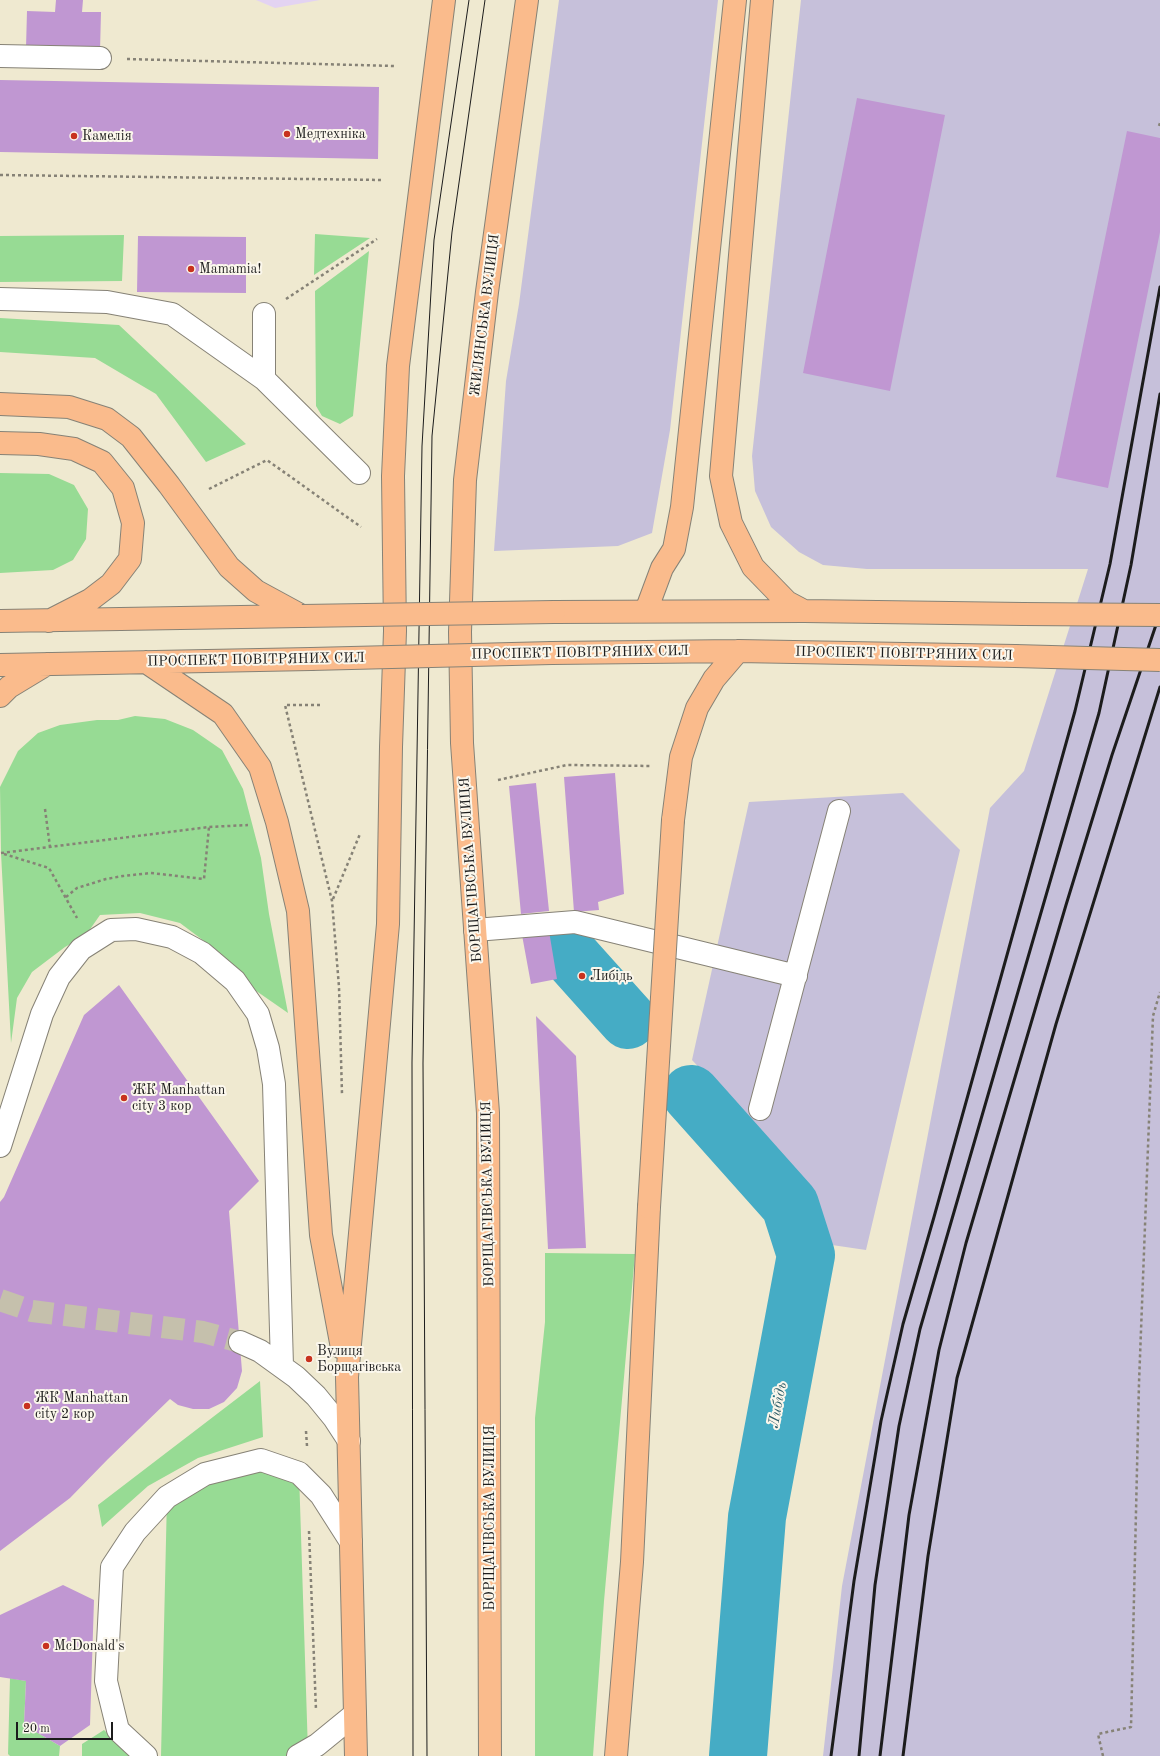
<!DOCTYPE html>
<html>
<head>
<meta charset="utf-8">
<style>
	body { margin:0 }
	#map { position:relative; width:1160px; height:1756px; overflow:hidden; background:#efe9d0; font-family:"Old Standard TT",serif }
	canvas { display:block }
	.scale { position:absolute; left:16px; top:1722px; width:97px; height:18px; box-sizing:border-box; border:2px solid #1c1c1c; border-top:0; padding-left:5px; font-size:12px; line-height:14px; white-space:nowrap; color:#1c1c1c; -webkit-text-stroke:3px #fbf7ec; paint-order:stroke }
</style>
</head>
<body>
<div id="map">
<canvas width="1160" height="1756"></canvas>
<div class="scale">20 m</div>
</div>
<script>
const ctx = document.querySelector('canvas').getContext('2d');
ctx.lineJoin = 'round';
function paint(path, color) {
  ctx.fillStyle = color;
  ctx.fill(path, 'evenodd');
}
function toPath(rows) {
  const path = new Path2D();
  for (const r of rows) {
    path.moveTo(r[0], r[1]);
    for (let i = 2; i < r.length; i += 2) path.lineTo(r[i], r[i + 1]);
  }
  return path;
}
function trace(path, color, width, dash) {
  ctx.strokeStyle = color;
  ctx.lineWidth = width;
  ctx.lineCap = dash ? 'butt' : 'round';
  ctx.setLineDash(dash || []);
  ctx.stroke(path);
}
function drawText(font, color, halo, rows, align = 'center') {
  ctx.font = font + ' "Old Standard TT",serif';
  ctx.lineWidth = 4;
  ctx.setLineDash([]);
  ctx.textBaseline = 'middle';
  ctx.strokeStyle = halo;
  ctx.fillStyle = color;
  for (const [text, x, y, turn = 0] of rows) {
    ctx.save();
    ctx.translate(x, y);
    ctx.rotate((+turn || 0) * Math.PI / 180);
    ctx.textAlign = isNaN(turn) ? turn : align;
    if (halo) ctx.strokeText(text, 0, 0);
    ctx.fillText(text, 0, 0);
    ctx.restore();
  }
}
const built = toPath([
	[256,0,320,0,275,8]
]);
const industrial = toPath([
	[559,0,718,0,670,430,652,533,618,546,494,551,506,381,519,304],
	[801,0,1160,0,1160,1756,823,1756,842,1586,990,808,1024,771,1088,569,867,569,823,565,799,552,771,527,755,491,752,456],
	[903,793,960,850,866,1250,832,1245,808,1221,803,1178,692,1060,749,802]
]);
const green = toPath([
	[315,234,370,238,314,275],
	[124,235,122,281,0,282,0,236],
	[369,251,353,416,340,424,322,416,316,406,315,291],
	[0,318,119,325,246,444,206,462,156,394,95,358,0,352],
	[0,473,49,474,74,485,88,509,86,539,73,560,53,570,0,573],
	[135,716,165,719,193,730,222,750,243,789,261,858,269,914,288,1013,252,988,220,953,180,923,140,913,100,915,86,935,65,947,32,972,17,998,11,1043,1,853,0,787,18,751,38,733,60,725,97,720,118,720],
	[545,1253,635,1254,604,1601,593,1756,535,1756,535,1418,545,1322],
	[260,1381,263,1437,198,1458,148,1486,102,1527,98,1505],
	[261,1460,299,1473,308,1752,298,1756,161,1756,167,1497],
	[10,1678,26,1681,24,1725,60,1746,59,1756,10,1756,8,1754],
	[104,1730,132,1756,82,1756,82,1744]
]);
const river = toPath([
	[568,953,628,1020],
	[691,1094,790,1205,806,1255,757,1517,738,1756]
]);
const building = toPath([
	[56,0,83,0,82,12,101,12,100,51,26,48,27,11,55,12],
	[0,80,379,87,378,159,0,152],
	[857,98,945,115,890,391,803,373],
	[1127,131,1160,138,1160,232,1108,488,1056,477],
	[138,236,246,237,246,293,137,292],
	[615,773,624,894,598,902,599,910,574,912,564,777],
	[536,783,549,911,521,914,509,786],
	[549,931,557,979,531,984,522,935],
	[119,985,259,1181,229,1211,242,1371,237,1388,224,1402,209,1409,193,1409,178,1405,170,1399,108,1459,70,1498,0,1551,0,1202,4,1197,84,1015],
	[536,1016,576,1056,586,1248,548,1249],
	[63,1585,94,1600,90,1725,60,1746,24,1725,26,1681,0,1677,0,1615]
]);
const minorTunnel = toPath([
	[0,1300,32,1311,203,1332,240,1342]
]);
const path = toPath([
	[127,59,395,66],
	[1159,126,1160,123],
	[0,175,383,180],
	[286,299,377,239],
	[209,489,267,460,361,527],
	[320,705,285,705,332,901,339,987,342,1094],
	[498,780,567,765,651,766],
	[45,809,50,847],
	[1,853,209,827,248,825],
	[4,854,49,868,77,918],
	[66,897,77,888,106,879,123,876,151,873,204,879,209,827],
	[333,899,360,834],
	[306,1431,307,1446],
	[309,1531,316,1710],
	[1103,1756,1098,1734,1131,1727,1139,1383,1153,1016,1160,992]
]);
const minor = toPath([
	[0,56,100,58],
	[0,299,107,302,172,314,264,379,359,473],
	[264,314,264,379],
	[475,930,575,922,796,976],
	[760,1109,839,811],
	[0,1146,42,1014,59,977,81,949,111,930,136,929,172,937,202,953,235,981,258,1014,268,1048,274,1084,282,1366],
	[240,1342,260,1351,296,1377,316,1396,334,1418,349,1441],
	[146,1756,118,1730,106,1681,112,1567,135,1532,167,1497,205,1474,261,1460,299,1473,321,1495,351,1542],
	[298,1756,317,1745,355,1714]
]);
const major = toPath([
	[762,0,721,476,731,523,753,567,787,602,804,611],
	[0,404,69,407,107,419,131,437,169,485,229,567,256,591,302,616],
	[0,443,39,444,74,449,102,462,123,488,133,523,130,559,111,584,90,600,49,621],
	[646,611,662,568,674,549,682,507,735,0],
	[554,612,804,611,1023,614],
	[0,621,301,616],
	[552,653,738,651,1015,656],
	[146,662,223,714,260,767,277,822,298,911,321,1235,342,1348],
	[0,665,311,659],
	[0,696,9,687,47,664],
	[673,820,681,757,697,708,714,679,738,651],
	[356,1756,347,1377,388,924,391,747,395,631,393,476,398,366,444,0],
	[490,1756,488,1113,462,743,460,632,465,480,487,292,527,0],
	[616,1756,632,1562,649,1207]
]);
const tram = toPath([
	[413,1756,412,1062,422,446,434,240,469,0],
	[427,1756,423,1063,432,436,452,232,485,0]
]);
const rail = toPath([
	[831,1756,854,1581,881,1421,903,1324,934,1217,1075,711,1110,564,1160,287],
	[859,1756,875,1585,899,1426,920,1329,1099,713,1131,565,1160,394],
	[880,1756,909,1515,939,1350,966,1243,1066,905,1112,755,1160,613],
	[903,1756,928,1556,957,1378,1056,1024,1160,687]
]);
const majorBridge = toPath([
	[1023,614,1160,615],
	[302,616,554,612],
	[1015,656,1160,660],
	[311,659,552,653],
	[649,1207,673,820]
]);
const markers = [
	[287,134,4,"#c8321e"],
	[74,136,4,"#c8321e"],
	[191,269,4,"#c8321e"],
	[582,976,4,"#c8321e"],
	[124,1098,4,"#c8321e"],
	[309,1359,4,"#c8321e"],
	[27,1406,4,"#c8321e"],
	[46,1646,4,"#c8321e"]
];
const poiNames = [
	["Медтехніка",295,134],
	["Камелія",82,136],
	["Mamamia!",199,269],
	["Либідь",590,976],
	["ЖК Manhattan",132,1090],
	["city 3 кор",132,1106],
	["Вулиця",317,1351],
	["Борщагівська",317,1367],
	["ЖК Manhattan",35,1398],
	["city 2 кор",35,1414],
	["McDonald's",54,1646]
];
const streetNames = [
	["ЖИЛЯНСЬКА ВУЛИЦЯ",485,315,-83],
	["ПРОСПЕКТ ПОВІТРЯНИХ СИЛ",580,653,-1],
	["ПРОСПЕКТ ПОВІТРЯНИХ СИЛ",904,654,1],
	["ПРОСПЕКТ ПОВІТРЯНИХ СИЛ",256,660,-1],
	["БОРЩАГІВСЬКА ВУЛИЦЯ",471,870,-94],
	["БОРЩАГІВСЬКА ВУЛИЦЯ",488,1194,-91],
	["БОРЩАГІВСЬКА ВУЛИЦЯ",490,1518,-90]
];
const waterNames = [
	["Либідь",778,1405,-79]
];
paint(built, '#e3d3f2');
paint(industrial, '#c6c0da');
paint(green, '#97db94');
trace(river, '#45acc5', 58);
paint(building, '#c097d2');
trace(minorTunnel, '#c5c0ac', 22, [22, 11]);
trace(minor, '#868276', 24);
trace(major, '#868276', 24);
trace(path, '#868276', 2.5, [3, 3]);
trace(minor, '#fff', 22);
trace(major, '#fabb8c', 22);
trace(tram, '#1c1c1c', 1);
trace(rail, '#1c1c1c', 3);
trace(majorBridge, '#868276', 24, []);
trace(majorBridge, '#fabb8c', 22);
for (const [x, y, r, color] of markers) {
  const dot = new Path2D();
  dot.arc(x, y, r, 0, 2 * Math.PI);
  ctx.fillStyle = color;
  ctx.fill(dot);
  trace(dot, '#fbf7ec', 1.5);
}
drawText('14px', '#1c1c1c', '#fbf7ec', poiNames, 'left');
drawText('14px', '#1c1c1c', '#fbf7ec', streetNames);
drawText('italic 15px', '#2e5d68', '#fbf7ec', waterNames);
</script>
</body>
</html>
